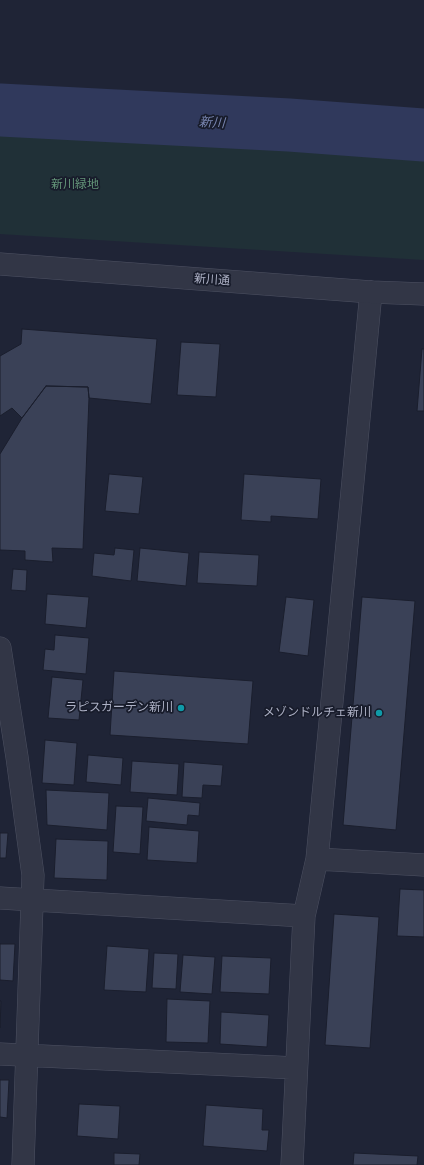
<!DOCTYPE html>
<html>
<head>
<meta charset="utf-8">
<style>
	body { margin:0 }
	canvas { display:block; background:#1f2436 }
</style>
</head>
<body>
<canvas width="424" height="1165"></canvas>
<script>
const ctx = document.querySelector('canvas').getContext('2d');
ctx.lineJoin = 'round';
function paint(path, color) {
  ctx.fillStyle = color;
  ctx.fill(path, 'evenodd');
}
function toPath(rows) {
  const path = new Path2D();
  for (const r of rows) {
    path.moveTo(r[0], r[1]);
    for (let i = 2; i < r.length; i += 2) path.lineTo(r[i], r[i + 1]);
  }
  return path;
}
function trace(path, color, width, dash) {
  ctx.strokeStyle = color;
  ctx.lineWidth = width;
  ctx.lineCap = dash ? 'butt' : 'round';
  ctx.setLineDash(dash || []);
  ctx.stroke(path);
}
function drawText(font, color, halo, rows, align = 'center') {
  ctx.font = font + ' "Open Sans","Noto Sans JP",sans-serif';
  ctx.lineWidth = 3.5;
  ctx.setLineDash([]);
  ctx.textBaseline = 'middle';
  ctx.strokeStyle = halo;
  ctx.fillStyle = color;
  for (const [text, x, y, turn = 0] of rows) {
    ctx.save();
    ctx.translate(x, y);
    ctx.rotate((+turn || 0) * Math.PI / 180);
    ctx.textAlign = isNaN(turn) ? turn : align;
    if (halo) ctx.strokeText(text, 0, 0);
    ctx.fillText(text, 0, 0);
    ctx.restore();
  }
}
const green = toPath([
	[0,127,424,153,424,260,0,234]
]);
const river = toPath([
	[0,110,289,125,424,135]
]);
const building = toPath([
	[22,329,157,339,151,404,89,398,88,387,46,386,22,418,12,408,0,416,0,356,21,344,22,329],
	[181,342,220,344,216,397,177,395,181,342],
	[422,349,424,349,424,411,417,411,422,349],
	[46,386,88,387,89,398,83,549,52,548,53,562,25,560,25,551,0,550,0,454,22,418,46,386],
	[109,474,143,477,139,514,105,511,109,474],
	[244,474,321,479,318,519,271,516,271,522,241,520,244,474],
	[115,548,134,550,131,581,92,576,94,553,114,555,115,548],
	[140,548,189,553,186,586,137,581,140,548],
	[199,552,259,555,257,586,197,583,199,552],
	[13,569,27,570,26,591,11,590,13,569],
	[47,594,89,597,86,628,45,624,47,594],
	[286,597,314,600,308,656,279,652,286,597],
	[362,597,415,601,396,830,343,825,362,597],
	[55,635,89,638,86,674,43,670,45,649,54,650,55,635],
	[114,671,253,681,248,744,110,735,114,671],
	[52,677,83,680,79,720,48,718,52,677],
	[45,740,77,743,74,785,42,783,45,740],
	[88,755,123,758,121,785,86,782,88,755],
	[132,761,179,764,177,795,130,792,132,761],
	[184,762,223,765,221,786,203,785,202,798,182,797,184,762],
	[46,790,109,793,107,830,47,825,46,790],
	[148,798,200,803,199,816,188,815,187,825,146,821,148,798],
	[116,806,143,807,140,854,113,852,116,806],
	[149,827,199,831,197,863,147,860,149,827],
	[0,833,8,833,6,858,0,858,0,833],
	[56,839,108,841,107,880,54,878,56,839],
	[400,889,424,890,424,937,397,936,400,889],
	[334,914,379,917,370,1048,325,1045,334,914],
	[0,944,15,944,13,981,0,980,0,944],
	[107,946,149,949,146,992,104,990,107,946],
	[154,953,178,954,176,989,152,988,154,953],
	[183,955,215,957,212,994,180,992,183,955],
	[222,956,271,958,269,994,220,992,222,956],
	[167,999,210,1001,208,1043,166,1042,167,999],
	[0,1001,1,1001,0,1028,0,1001],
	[221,1012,269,1015,267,1047,220,1044,221,1012],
	[0,1080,9,1080,7,1118,0,1117,0,1080],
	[79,1104,120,1106,118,1139,77,1136,79,1104],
	[206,1105,263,1109,262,1130,269,1130,267,1151,203,1146,206,1105],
	[114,1153,140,1154,139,1165,114,1165,114,1153],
	[354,1153,418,1156,417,1165,353,1165,354,1153]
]);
const minor = toPath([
	[0,648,17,757,33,875,23,1165],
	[317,859,424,865],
	[0,898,304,916],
	[0,1054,296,1068],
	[292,1165,304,916,317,859,371,292]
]);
const tertiary = toPath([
	[0,264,371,292,424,294]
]);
const markers = [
	[181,708,4,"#0f9aa8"],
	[379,713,4,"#0f9aa8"]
];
const parkNames = [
	["新川緑地",75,185]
];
const streetNames = [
	["新川通",212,280,4]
];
const poiNames = [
	["ラピスガーデン新川",173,708],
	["メゾンドルチェ新川",371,713]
];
const waterNames = [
	["新川",212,123,3]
];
paint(green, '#203037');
trace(river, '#30395c', 53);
paint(building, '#3a4157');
trace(building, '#1a1e2d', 1);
trace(minor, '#4d5162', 23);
trace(tertiary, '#4d5162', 23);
trace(minor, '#323646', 22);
trace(tertiary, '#323646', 22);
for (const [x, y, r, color] of markers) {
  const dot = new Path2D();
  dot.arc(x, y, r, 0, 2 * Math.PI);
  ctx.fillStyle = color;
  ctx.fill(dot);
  trace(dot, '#181c2b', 1.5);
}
drawText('12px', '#639478', '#181c2b', parkNames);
drawText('12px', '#acb0c4', '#181c2b', streetNames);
drawText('12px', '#acb0c4', '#181c2b', poiNames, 'right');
drawText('italic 13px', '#7a87b2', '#181c2b', waterNames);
</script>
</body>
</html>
